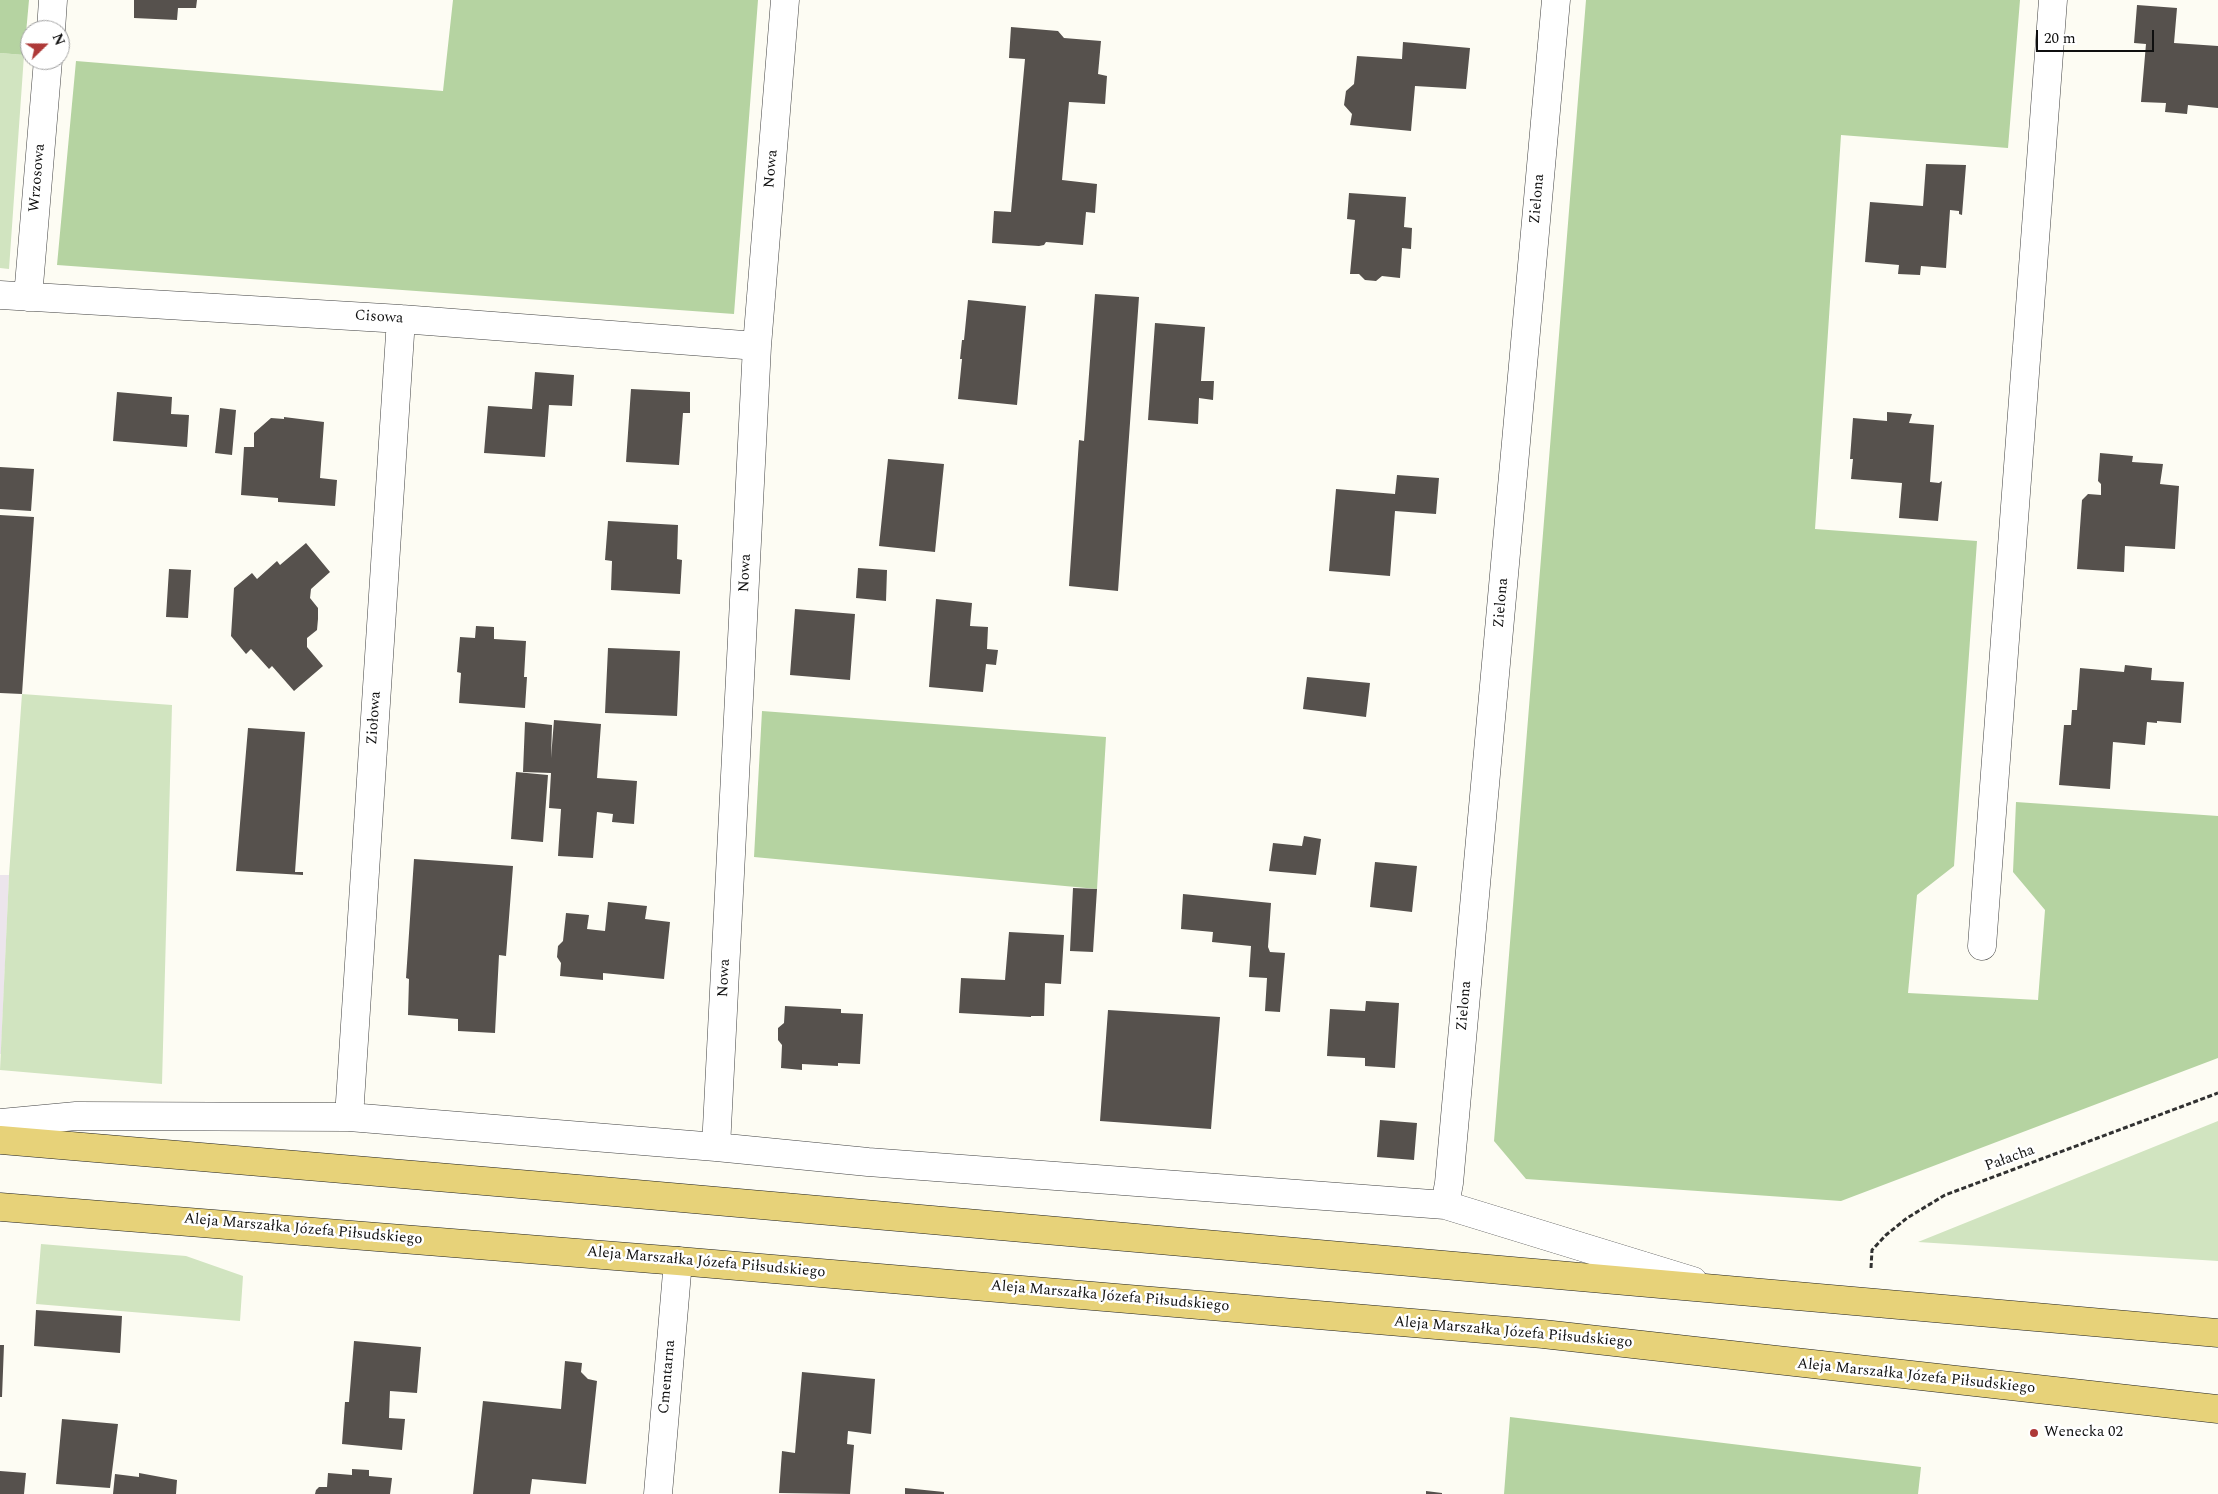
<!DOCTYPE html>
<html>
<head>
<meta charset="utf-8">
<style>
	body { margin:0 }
	#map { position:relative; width:2218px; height:1494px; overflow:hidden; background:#fdfcf3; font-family:Spectral,serif }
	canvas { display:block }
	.north { position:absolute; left:20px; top:20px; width:50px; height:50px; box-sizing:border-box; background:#fff; border:1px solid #9f9f9f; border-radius:50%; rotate:68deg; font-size:14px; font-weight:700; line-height:20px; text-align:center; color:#0f0f0f }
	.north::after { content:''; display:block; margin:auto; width:18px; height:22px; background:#ae3938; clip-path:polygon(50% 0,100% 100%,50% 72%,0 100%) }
	.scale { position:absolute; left:2036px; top:30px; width:118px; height:22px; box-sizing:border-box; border:2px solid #0f0f0f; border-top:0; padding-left:6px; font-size:15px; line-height:18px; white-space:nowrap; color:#0f0f0f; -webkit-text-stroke:4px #fff; paint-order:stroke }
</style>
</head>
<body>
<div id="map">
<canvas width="2218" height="1494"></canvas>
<div class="north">N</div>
<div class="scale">20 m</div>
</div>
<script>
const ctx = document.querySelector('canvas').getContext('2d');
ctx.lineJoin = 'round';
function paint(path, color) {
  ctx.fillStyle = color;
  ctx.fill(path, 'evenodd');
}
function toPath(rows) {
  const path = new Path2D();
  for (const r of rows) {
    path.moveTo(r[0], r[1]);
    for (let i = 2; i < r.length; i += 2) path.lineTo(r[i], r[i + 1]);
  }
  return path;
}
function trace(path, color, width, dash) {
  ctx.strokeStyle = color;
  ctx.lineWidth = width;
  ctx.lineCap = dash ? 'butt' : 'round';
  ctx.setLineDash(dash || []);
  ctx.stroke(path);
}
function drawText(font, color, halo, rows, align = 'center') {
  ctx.font = font + ' Spectral,serif';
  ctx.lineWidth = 5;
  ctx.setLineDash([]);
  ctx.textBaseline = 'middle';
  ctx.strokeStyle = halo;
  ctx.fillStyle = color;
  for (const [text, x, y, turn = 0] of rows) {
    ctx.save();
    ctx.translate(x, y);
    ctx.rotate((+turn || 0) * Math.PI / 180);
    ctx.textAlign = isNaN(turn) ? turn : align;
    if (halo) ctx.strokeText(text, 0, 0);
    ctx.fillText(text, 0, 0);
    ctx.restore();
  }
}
const industrial = toPath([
	[0,875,9,875,1,1054,0,1054]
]);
const green = toPath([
	[0,53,24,55,9,269,0,268],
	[22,694,172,705,162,1084,0,1070,9,875],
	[2218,1121,2218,1261,1918,1242],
	[41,1244,186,1256,243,1276,240,1321,36,1304]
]);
const forest = toPath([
	[0,0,29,0,24,55,0,53],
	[453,0,758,0,734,314,57,265,76,61,443,91],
	[1586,0,2020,0,2008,148,1841,135,1815,529,1977,541,1954,866,1917,895,1908,993,2038,1000,2045,910,2013,872,2016,802,2218,816,2218,1058,1841,1201,1526,1179,1494,1141],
	[762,711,1106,737,1097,889,754,857],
	[1510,1417,1921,1467,1918,1494,1504,1494]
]);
const building = toPath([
	[134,0,197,0,196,8,178,8,177,20,134,18],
	[2137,5,2177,8,2174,43,2218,46,2218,108,2188,105,2187,114,2165,112,2166,103,2141,102,2146,44,2134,43],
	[1011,27,1058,31,1064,38,1101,41,1098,74,1107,76,1105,104,1069,102,1062,180,1097,184,1095,213,1086,212,1083,245,1046,242,1044,245,1039,246,992,243,994,211,1011,212,1018,135,1025,59,1009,58],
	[1403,42,1470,48,1466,89,1415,86,1411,131,1350,125,1352,114,1344,105,1346,91,1354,84,1357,56,1402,59],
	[1926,164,1966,165,1962,215,1959,214,1959,211,1950,210,1946,268,1921,266,1920,275,1898,274,1899,265,1865,262,1870,202,1923,206],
	[1349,193,1406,197,1404,227,1412,228,1411,249,1402,248,1400,278,1382,276,1376,281,1365,280,1359,274,1350,274,1355,220,1347,219],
	[1095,294,1139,297,1118,591,1069,586,1079,440,1084,441],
	[968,300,1026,306,1017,405,958,399,962,359,960,359,962,340,964,340],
	[1155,323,1205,327,1201,381,1214,381,1213,400,1199,398,1198,424,1148,420],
	[535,372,574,375,572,406,549,405,545,457,484,453,488,406,532,409],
	[631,389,690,392,690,413,683,413,679,465,626,462],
	[117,392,172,397,171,414,189,415,187,447,113,441],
	[220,408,236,410,232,455,215,453],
	[1887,412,1912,414,1909,423,1934,425,1930,482,1939,483,1942,481,1938,521,1899,518,1902,483,1851,479,1853,459,1850,459,1853,418,1887,421],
	[284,417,324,422,320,478,337,480,335,506,278,502,278,498,241,495,244,447,254,447,254,433,271,418,284,419],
	[2100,453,2133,456,2132,462,2163,464,2160,484,2179,486,2175,549,2125,546,2124,572,2077,569,2082,500,2088,494,2101,495,2101,484,2098,481],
	[888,459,944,464,935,552,879,546],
	[0,467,34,469,31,511,0,509],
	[1397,475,1439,478,1436,514,1395,511,1390,576,1329,571,1336,489,1395,494],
	[0,515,34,517,22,694,0,693],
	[608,521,678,525,677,559,682,560,680,594,611,590,612,561,605,560],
	[306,543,330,572,311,589,310,598,318,608,318,619,317,630,307,638,307,647,323,666,294,691,272,666,269,669,251,649,246,654,231,636,234,588,252,573,257,579,277,561,280,565],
	[858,568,887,570,886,601,856,598],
	[169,569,191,570,188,618,166,617],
	[936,599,972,603,970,626,988,627,987,649,998,650,996,665,986,664,983,692,929,687],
	[795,609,855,614,850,680,790,675],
	[476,626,494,627,494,639,526,641,524,677,527,677,525,708,459,703,461,673,457,672,460,637,475,638],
	[608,648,680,651,677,716,605,713],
	[2125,665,2152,668,2151,680,2184,682,2181,723,2157,721,2157,723,2147,722,2145,745,2113,742,2110,789,2059,785,2064,725,2071,725,2072,710,2077,710,2080,668,2124,672],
	[1307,677,1370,683,1366,717,1303,709],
	[554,720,601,724,597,778,637,781,634,824,612,822,613,814,597,812,593,858,558,856,561,809,549,808,551,773,523,772,525,722,552,725,551,758],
	[248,728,305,732,295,872,303,872,303,875,236,871],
	[516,772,548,775,543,842,511,839],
	[1304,836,1321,839,1316,875,1269,871,1273,843,1302,846],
	[414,859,513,866,506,956,499,955,495,1033,458,1031,458,1019,408,1015,409,979,406,978],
	[1375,862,1417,866,1412,912,1370,907],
	[1073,888,1097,889,1093,952,1070,951],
	[1183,894,1271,903,1268,947,1270,952,1285,953,1280,1012,1265,1011,1267,978,1249,977,1251,946,1212,942,1213,932,1181,929],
	[608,902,647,906,645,919,670,922,664,979,603,973,603,980,560,976,561,963,557,957,558,946,563,941,566,913,589,915,587,929,605,931],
	[1009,932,1064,935,1061,984,1045,983,1044,1016,1031,1016,1031,1017,959,1013,961,978,1005,980],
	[1366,1001,1399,1003,1395,1068,1365,1066,1365,1058,1327,1056,1330,1009,1365,1011],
	[785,1006,841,1009,841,1013,863,1014,860,1064,838,1063,838,1066,802,1064,802,1070,781,1068,782,1045,778,1040,778,1028,784,1023],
	[1108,1010,1220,1017,1211,1129,1100,1121],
	[1380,1120,1417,1123,1414,1160,1377,1157],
	[36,1310,122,1316,120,1353,34,1346],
	[354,1341,421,1347,417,1393,390,1391,389,1418,405,1419,402,1450,342,1444,345,1402,349,1402],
	[0,1345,4,1345,2,1397,0,1397],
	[565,1361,582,1363,581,1372,588,1379,597,1381,586,1484,532,1479,530,1494,473,1494,483,1401,561,1409],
	[802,1372,875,1379,871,1434,848,1431,847,1444,854,1445,850,1494,779,1493,782,1451,795,1453],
	[62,1419,118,1424,110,1488,56,1484],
	[352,1469,369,1470,369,1476,392,1478,390,1494,315,1494,316,1490,319,1487,327,1487,328,1473,352,1475],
	[0,1471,26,1473,24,1494,0,1494],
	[139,1473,177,1480,176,1494,113,1494,115,1474,139,1477],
	[905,1488,944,1492,944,1494,905,1494],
	[1426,1491,1442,1493,1442,1494,1426,1494]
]);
const path = toPath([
	[1871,1268,1872,1250,1886,1235,1907,1218,1945,1195,2218,1093]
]);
const minor = toPath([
	[51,30,53,0],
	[0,295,401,319,757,346],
	[28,297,48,60],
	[1982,946,2053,0],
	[349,1117,401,319],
	[0,1123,76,1116,349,1117,716,1147,868,1162,1445,1205,1693,1281],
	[716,1147,757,346,785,0],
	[1445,1205,1449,1183,1556,0],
	[658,1494,678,1261]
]);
const major = toPath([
	[0,1140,602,1191,2218,1333],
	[0,1207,678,1261,1543,1334,2218,1409]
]);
const markers = [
	[2034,1433,5,"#ae3938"]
];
const streetNames = [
	["Nowa",772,169,-85],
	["Wrzosowa",38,178,-85],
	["Zielona",1538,199,-85],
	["Cisowa",379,318,4],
	["Nowa",746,573,-87],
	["Zielona",1502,603,-85],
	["Ziołowa",375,718,-86],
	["Nowa",725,978,-87],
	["Zielona",1465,1006,-85],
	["Pałacha",2010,1159,-20],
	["Aleja Marszałka Józefa Piłsudskiego",303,1230,5],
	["Aleja Marszałka Józefa Piłsudskiego",706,1263,5],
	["Aleja Marszałka Józefa Piłsudskiego",1110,1297,5],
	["Aleja Marszałka Józefa Piłsudskiego",1513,1333,5],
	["Cmentarna",668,1377,-85],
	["Aleja Marszałka Józefa Piłsudskiego",1916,1377,6]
];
const poiNames = [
	["Wenecka 02",2044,1433]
];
paint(industrial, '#ece5ec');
paint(green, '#d1e4c0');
paint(forest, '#b5d3a1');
paint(building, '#56514d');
trace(minor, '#424242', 29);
trace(major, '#202020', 29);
trace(path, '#313131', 3, [5, 2.5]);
trace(minor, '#fff', 28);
trace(major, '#e7d279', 28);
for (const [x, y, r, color] of markers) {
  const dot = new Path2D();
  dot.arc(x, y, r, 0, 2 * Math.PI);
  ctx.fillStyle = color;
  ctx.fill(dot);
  trace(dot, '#fff', 2);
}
drawText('15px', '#0f0f0f', '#fff', streetNames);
drawText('15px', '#0f0f0f', '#fff', poiNames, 'left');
</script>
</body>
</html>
